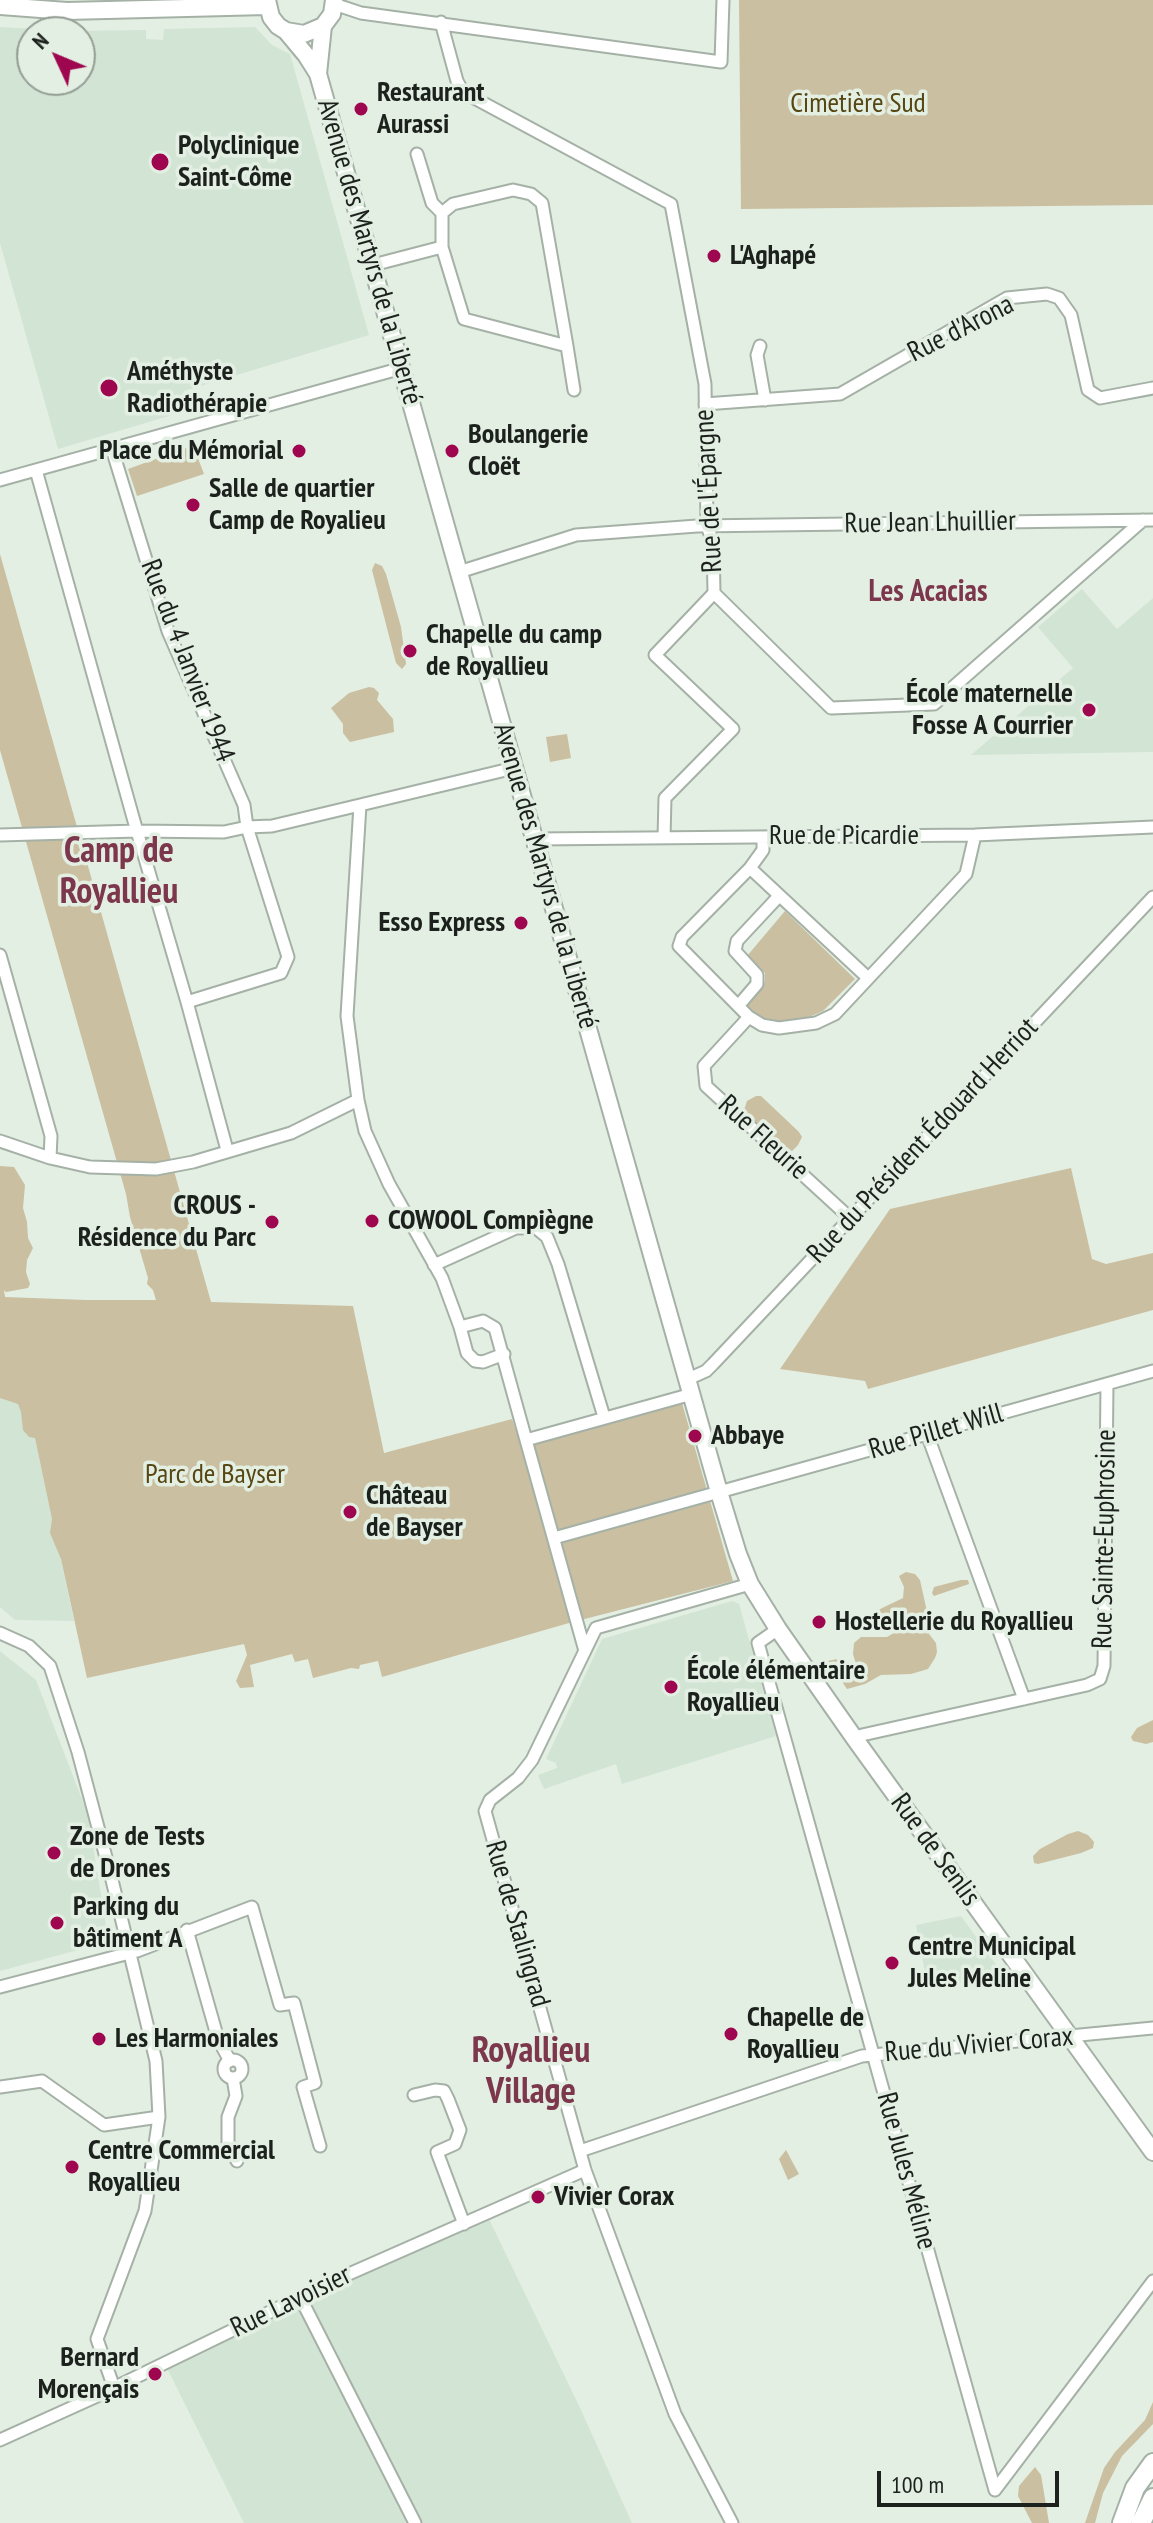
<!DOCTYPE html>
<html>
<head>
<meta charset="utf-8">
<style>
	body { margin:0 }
	#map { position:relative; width:1153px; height:2523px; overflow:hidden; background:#e3efe3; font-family:"PT Sans Narrow",sans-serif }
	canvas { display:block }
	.north { position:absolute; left:16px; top:16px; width:80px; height:80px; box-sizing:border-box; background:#e3efe3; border:2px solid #949d94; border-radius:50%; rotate:314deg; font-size:22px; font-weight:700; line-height:32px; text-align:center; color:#1d211d }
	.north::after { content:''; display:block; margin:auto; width:28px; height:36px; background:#9e074f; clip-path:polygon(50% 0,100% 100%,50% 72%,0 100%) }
	.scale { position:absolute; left:877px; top:2471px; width:182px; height:36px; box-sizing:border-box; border:4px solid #1d211d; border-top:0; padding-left:10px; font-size:24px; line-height:28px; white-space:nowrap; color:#1d211d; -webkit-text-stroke:6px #e3efe3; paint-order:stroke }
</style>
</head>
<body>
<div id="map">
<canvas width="1153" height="2523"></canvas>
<div class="north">N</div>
<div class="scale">100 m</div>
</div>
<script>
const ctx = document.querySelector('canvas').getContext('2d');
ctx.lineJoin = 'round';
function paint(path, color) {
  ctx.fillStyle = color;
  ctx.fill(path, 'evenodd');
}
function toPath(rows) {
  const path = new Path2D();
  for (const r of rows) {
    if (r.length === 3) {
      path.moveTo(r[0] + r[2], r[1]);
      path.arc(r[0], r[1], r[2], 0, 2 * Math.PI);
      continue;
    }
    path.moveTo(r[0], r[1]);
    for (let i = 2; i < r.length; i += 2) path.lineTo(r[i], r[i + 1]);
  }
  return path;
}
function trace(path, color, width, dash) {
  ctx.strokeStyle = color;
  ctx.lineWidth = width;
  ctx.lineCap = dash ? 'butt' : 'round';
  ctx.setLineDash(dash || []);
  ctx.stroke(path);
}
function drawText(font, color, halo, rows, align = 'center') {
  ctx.font = font + ' "PT Sans Narrow",sans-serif';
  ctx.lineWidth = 7;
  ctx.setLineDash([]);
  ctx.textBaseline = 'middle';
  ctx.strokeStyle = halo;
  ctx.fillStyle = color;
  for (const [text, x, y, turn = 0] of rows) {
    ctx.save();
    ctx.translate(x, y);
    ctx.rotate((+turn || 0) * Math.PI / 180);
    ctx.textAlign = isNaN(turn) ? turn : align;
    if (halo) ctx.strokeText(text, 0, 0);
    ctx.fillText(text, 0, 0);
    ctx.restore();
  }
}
const built = toPath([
	[0,27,69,31,146,30,146,39,163,40,164,29,255,27,272,45,290,54,369,335,184,391,189,410,58,449,0,243],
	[32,32,80,32,80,80,32,80],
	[1082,589,1117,629,1153,598,1153,752,971,755,1073,668,1038,627],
	[0,1277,5,1297,74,1621,15,1620,0,1607],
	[732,1601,739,1604,776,1736,622,1784,616,1764,544,1789,538,1775,557,1768,556,1763,546,1759,602,1639],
	[0,1651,36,1680,68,1763,88,1815,107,1932,78,1950,0,1971],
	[961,1916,1003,1974,928,1989,916,1925],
	[489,2219,581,2410,632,2523,244,2523,167,2368,328,2290]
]);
const green = toPath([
	[739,0,1153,0,1153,205,741,209],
	[186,448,189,454,196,453,204,474,137,496,128,469],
	[0,554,211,1302,353,1306,384,1453,512,1419,522,1448,682,1403,733,1581,569,1623,382,1677,378,1661,360,1665,359,1669,351,1668,313,1678,308,1659,295,1662,292,1654,250,1665,254,1687,240,1688,236,1681,247,1655,244,1644,87,1678,61,1559,50,1533,52,1519,35,1438,29,1437,23,1430,21,1412,18,1404,0,1398,0,1166,14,1167,25,1185,23,1208,27,1222,28,1238,33,1248,27,1260,26,1272,30,1284,28,1288,6,1292,4,1290,5,1297,86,1300,156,1300,153,1290,147,1284,148,1278,130,1217,126,1194,0,750],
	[375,563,382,566,386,574,401,627,406,664,402,669,396,663,372,570],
	[369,687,374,688,379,693,377,700,393,719,394,732,350,742,343,733,343,724,331,708,349,693],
	[567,734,571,758,550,762,546,737],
	[785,911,855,979,823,1011,807,1018,784,1022,760,1017,746,1005,760,991,765,981,765,973,747,956],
	[756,1096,761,1096,799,1132,802,1137,798,1145,792,1151,783,1149,748,1116,744,1110,747,1101],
	[1071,1168,1092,1259,1106,1264,1153,1253,1153,1310,868,1389,865,1381,780,1369,890,1209],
	[906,1572,915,1574,920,1580,928,1616,929,1634,936,1643,937,1652,935,1658,928,1669,911,1674,881,1675,865,1684,847,1689,828,1661,837,1659,846,1673,853,1675,858,1671,853,1654,854,1643,861,1637,887,1637,894,1633,888,1626,875,1621,876,1611,903,1598,904,1587,899,1576],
	[961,1580,968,1580,969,1584,934,1596,932,1593,934,1587],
	[1153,1720,1153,1742,1146,1744,1133,1741,1131,1737,1137,1728],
	[1078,1831,1088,1835,1094,1842,1093,1848,1081,1853,1038,1864,1034,1863,1033,1856,1040,1849,1068,1834],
	[786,2150,799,2174,788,2180,779,2159],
	[1153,2402,1153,2424,1122,2456,1103,2493,1095,2523,1085,2523,1104,2468,1115,2452,1145,2420],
	[1035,2467,1041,2475,1049,2523,1032,2523,1018,2496,1019,2486]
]);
const street = toPath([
	[334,4,361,13,721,62,723,0],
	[441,22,457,81,463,92,671,204,705,384,707,526,713,542,714,593,831,708,934,704,1143,520],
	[417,154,432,203,442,213],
	[373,265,442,247,464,319,567,346,542,203,531,194,513,190,453,204,442,213,442,247],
	[567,346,574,390],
	[760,346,757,355,765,400],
	[705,404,840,394,1007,298,1047,294,1059,298,1071,315,1088,390,1100,398,1153,388],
	[112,449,168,631,244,805,247,827,288,957,281,973,187,1002],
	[36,470,134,821,187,1002,227,1150],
	[0,480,402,368],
	[459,572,576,535,697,526,1153,520],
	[514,768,360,805,347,1016,358,1100,365,1131,389,1184,442,1278,460,1327,483,1321,495,1328,526,1440,692,1394],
	[0,835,137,831,224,832,247,827,272,826,360,805],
	[763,837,763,850,750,868,682,937,679,946,749,1017,762,1025,779,1028,816,1023,835,1014,966,874,975,835],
	[664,838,665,798,733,729,655,655,714,593],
	[535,839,975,835,1153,827],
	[750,868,868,978],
	[0,955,51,1136,50,1158],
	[739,1005,757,984,757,975,735,951,737,941,779,896],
	[749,1017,704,1066,706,1086,850,1218],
	[0,1141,50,1158,90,1167,156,1169,193,1162,291,1133,358,1100],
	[434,1265,516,1228,536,1228,547,1237,558,1264,604,1417],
	[460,1327,467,1353,475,1361,483,1362,504,1354],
	[688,1379,706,1371,713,1364,1153,897],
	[927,1434,1024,1699],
	[526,1440,585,1651],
	[554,1538,1153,1371],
	[778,1629,758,1643,995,2490],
	[0,1633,29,1646,50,1666,78,1752,112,1880,156,2061,159,2117,145,2211,97,2339,114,2388],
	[855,1739,862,1735,1087,1685,1100,1679,1104,1666,1107,1384],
	[187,1930,218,2039,230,2061],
	[0,1987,137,1951,252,1907,280,2005,294,2003,315,2083,303,2087,320,2146],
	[233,2069,9],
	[233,2078,236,2096,228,2117,228,2142,237,2161],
	[0,2087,42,2081,104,2125,159,2117],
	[414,2095,435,2090,444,2091,448,2099,460,2130,455,2144,437,2152,464,2224],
	[580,2151,862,2056,1153,2028],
	[300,2297,415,2523],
	[0,2440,95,2397,342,2277,585,2170],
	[995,2490,1153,2281],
	[732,2523,675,2414,585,2170,485,1811,490,1800,518,1778,532,1760,596,1628,750,1584]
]);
const secondary = toPath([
	[267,0,271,17,278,26,286,31,304,34,323,26,332,14,334,0],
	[0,6,67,11,267,6],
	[286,31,306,55,318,74,719,1492,738,1554,750,1584,778,1629,855,1739,1153,2152],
	[318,74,323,26]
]);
const primary = toPath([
	[1122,2523,1135,2488,1153,2463],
	[1141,2523,1153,2498]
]);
const markers = [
	[361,109,8,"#9e074f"],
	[160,162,10,"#9e074f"],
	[714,256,8,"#9e074f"],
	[109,388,10,"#9e074f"],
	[299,451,8,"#9e074f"],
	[452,451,8,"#9e074f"],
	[193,505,8,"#9e074f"],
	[410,651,8,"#9e074f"],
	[1089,710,8,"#9e074f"],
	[521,923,8,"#9e074f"],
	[372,1221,8,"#9e074f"],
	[272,1222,8,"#9e074f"],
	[695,1436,8,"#9e074f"],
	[350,1512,8,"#9e074f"],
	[819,1622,8,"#9e074f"],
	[671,1687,8,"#9e074f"],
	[54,1853,8,"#9e074f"],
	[57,1923,8,"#9e074f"],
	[892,1963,8,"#9e074f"],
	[731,2034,8,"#9e074f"],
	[99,2039,8,"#9e074f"],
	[72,2167,8,"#9e074f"],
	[538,2197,8,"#9e074f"],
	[155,2374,8,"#9e074f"]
];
const poiNames = [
	["Restaurant",377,93],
	["Aurassi",377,125],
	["Polyclinique",178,146],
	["Saint-Côme",178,178],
	["L'Aghapé",730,256],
	["Améthyste",127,372],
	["Radiothérapie",127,404],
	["Boulangerie",468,435],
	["Cloët",468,467],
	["Place du Mémorial",283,451,"right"],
	["Salle de quartier",209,489],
	["Camp de Royalieu",209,521],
	["Chapelle du camp",426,635],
	["de Royallieu",426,667],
	["École maternelle",1073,694,"right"],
	["Fosse A Courrier",1073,726,"right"],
	["Esso Express",505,923,"right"],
	["CROUS -",256,1206,"right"],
	["Résidence du Parc",256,1238,"right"],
	["COWOOL Compiègne",388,1221],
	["Abbaye",711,1436],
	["Château",366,1496],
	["de Bayser",366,1528],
	["Hostellerie du Royallieu",835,1622],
	["École élémentaire",687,1671],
	["Royallieu",687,1703],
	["Zone de Tests",70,1837],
	["de Drones",70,1869],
	["Parking du",73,1907],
	["bâtiment A",73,1939],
	["Centre Municipal",908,1947],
	["Jules Meline",908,1979],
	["Chapelle de",747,2018],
	["Royallieu",747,2050],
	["Les Harmoniales",115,2039],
	["Centre Commercial",88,2151],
	["Royallieu",88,2183],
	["Vivier Corax",554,2197],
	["Bernard",139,2358,"right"],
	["Morençais",139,2390,"right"]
];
const parkNames = [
	["Cimetière Sud",858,104],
	["Parc de Bayser",215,1475]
];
const streetNames = [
	["Avenue des Martyrs de la Liberté",369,252,74],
	["Rue d'Arona",961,329,-27],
	["Rue de l'Épargne",709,491,-93],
	["Rue Jean Lhuillier",930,523,-1],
	["Rue du 4 Janvier 1944",187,661,69],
	["Rue de Picardie",844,836],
	["Avenue des Martyrs de la Liberté",545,876,74],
	["Rue Fleurie",763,1138,42],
	["Rue du Président Édouard Herriot",923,1141,-47],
	["Rue Pillet Will",936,1432,-16],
	["Rue Sainte-Euphrosine",1105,1539,-89],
	["Rue de Senlis",935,1850,54],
	["Rue de Stalingrad",517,1924,74],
	["Rue du Vivier Corax",979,2045,-5],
	["Rue Jules Méline",906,2171,75],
	["Rue Lavoisier",291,2302,-26]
];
const neighbourhoodNames = [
	["Les Acacias",928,592]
];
const districtNames = [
	["Camp de",119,852],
	["Royallieu",119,893],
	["Royallieu",531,2052],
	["Village",531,2093]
];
paint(built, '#d2e4d3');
paint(green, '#cabfa0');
trace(street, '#a5b1a6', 15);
trace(secondary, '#a5b1a6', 20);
trace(primary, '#a5b1a6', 22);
trace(street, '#fff', 11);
trace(secondary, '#fff', 16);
trace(primary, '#fff', 18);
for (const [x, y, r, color] of markers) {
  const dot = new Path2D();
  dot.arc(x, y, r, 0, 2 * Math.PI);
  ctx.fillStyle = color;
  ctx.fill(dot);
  trace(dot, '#e3efe3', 3);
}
drawText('bold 28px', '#1d211d', '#e3efe3', poiNames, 'left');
drawText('28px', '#584612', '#e3efe3', parkNames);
drawText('28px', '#1d211d', '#e3efe3', streetNames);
drawText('bold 30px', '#7d374d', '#e3efe3', neighbourhoodNames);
drawText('bold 36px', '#7d374d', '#e3efe3', districtNames);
</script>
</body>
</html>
